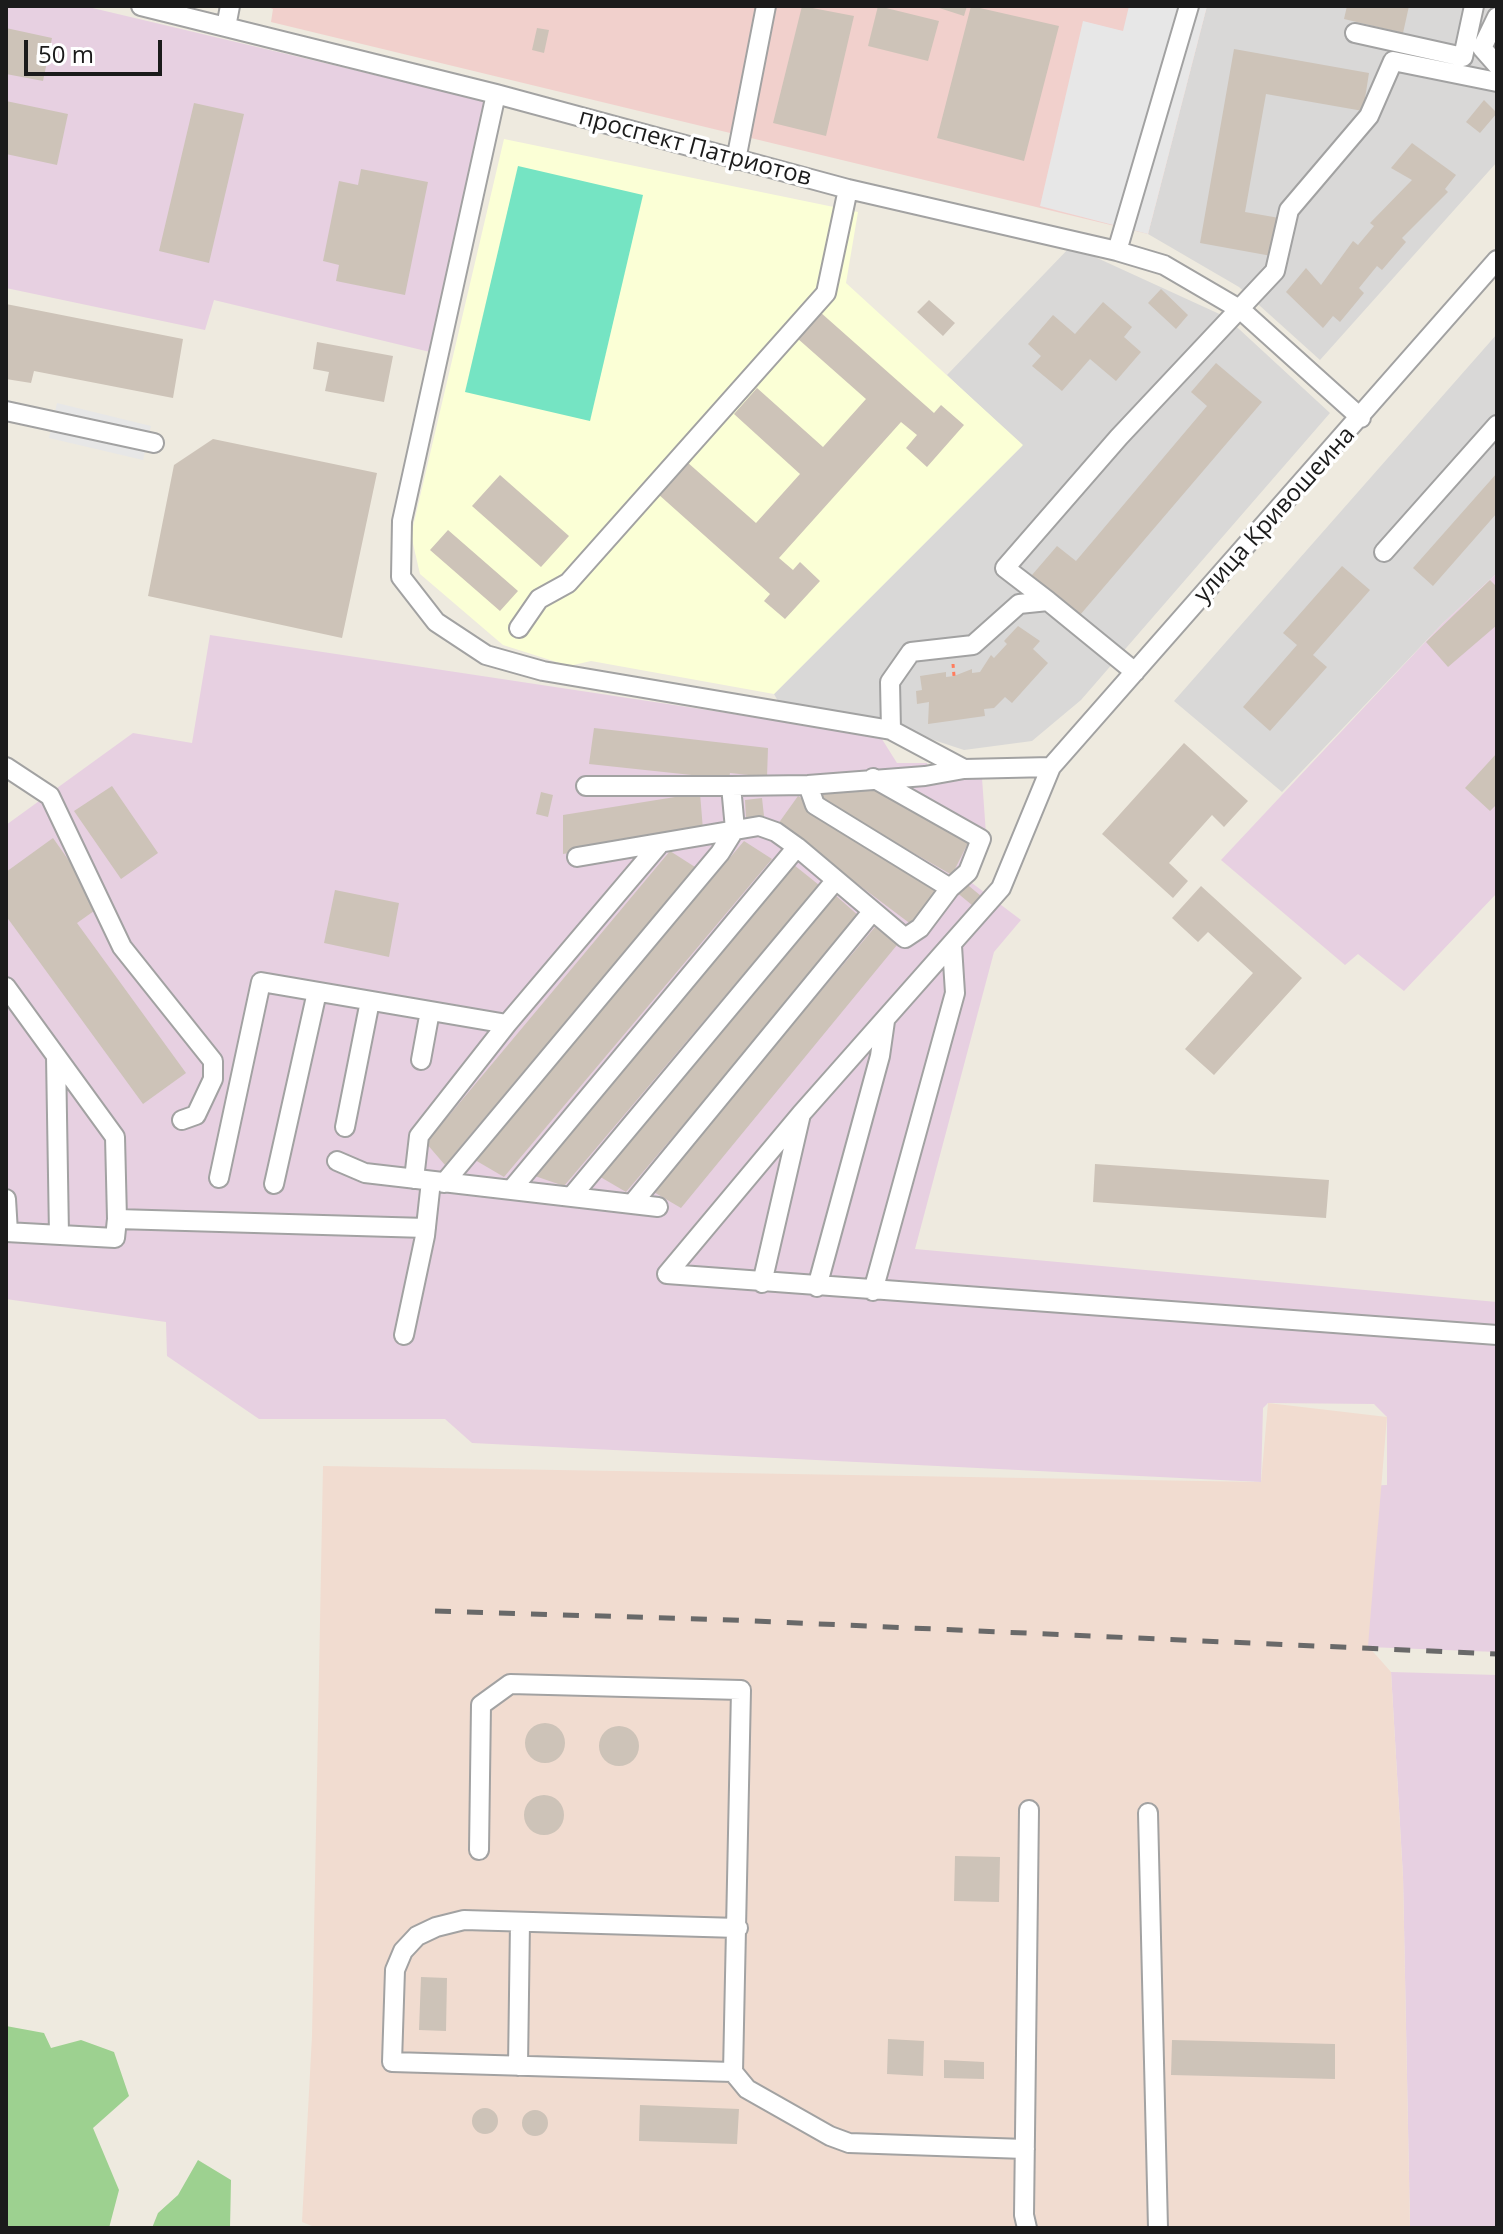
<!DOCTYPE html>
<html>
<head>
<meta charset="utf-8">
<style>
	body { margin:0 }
	#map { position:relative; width:1503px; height:2234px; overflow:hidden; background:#eeeadf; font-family:"Open Sans",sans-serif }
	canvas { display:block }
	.frame { position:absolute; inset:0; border:8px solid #1b1b1b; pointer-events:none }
	.scale { position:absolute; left:24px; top:40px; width:138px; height:36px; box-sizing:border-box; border:4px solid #1b1b1b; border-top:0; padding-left:10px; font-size:24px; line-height:28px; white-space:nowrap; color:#1b1b1b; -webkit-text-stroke:6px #fff; paint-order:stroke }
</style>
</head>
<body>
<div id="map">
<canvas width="1503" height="2234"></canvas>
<div class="frame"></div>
<div class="scale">50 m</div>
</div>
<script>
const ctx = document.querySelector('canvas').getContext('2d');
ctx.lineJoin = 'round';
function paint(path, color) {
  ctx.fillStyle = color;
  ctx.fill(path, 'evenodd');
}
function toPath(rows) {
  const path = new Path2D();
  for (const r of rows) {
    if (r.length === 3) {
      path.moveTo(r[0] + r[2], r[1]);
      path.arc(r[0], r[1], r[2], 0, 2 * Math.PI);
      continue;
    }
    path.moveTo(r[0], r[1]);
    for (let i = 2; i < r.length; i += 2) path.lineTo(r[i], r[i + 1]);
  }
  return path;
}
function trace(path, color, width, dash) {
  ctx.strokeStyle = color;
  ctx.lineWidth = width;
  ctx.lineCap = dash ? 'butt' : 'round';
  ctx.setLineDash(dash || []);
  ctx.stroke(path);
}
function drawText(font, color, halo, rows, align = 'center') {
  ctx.font = font + ' "Open Sans",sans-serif';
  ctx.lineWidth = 7;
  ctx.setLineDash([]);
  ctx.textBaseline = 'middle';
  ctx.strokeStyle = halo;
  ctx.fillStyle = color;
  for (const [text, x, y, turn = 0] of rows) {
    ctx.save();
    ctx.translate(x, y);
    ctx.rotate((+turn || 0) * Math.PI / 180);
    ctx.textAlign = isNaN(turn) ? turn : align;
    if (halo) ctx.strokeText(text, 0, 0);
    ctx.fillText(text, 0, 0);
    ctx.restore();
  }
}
const residential = toPath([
	[1207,6,1497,6,1497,162,1320,360,1239,287,1148,234],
	[1071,246,1226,317,1330,413,1081,700,1032,741,964,750,870,719,779,703,774,694,1022,446,947,375],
	[1497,334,1497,573,1443,623,1282,792,1174,701]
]);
const commercial = toPath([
	[265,6,1207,6,1148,234,271,22,273,9]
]);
const industrial = toPath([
	[6,6,84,6,485,101,430,352,214,300,205,330,6,288],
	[1497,573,1497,893,1404,991,1358,954,1345,965,1221,860,1443,623],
	[210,635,880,736,897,763,927,763,929,781,982,778,986,834,968,880,1021,920,994,952,915,1249,1497,1302,1497,1652,1368,1647,1363,1486,1387,1485,1387,1417,1374,1404,1268,1403,1263,1408,1261,1482,472,1443,445,1419,259,1419,167,1356,166,1322,6,1299,6,825,133,733,192,743],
	[1391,1672,1497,1675,1497,2228,1410,2228,1403,1877]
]);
const education = toPath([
	[504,139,858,212,846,283,1023,445,774,694,591,661,569,666,503,645,420,574,411,535]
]);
const military = toPath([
	[1268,1403,1387,1417,1368,1646,1391,1672,1403,1877,1410,2228,317,2228,302,2222,312,2036,323,1466,1261,1482]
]);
const forest = toPath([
	[6,2026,44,2033,51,2048,81,2040,114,2052,129,2096,93,2128,119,2190,109,2228,6,2228],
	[198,2160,231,2180,230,2228,152,2228,158,2213,178,2195]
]);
const pitch = toPath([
	[518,166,643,195,590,421,465,392]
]);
const parking = toPath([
	[1129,6,1207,6,1148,234,1040,206,1083,21,1123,31],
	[57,403,151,426,143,460,49,438]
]);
const building = toPath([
	[802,6,854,16,826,136,773,123],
	[878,6,939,21,928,61,868,46],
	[933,6,967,6,964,16],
	[971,6,1059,26,1024,161,937,138],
	[1347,6,1409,6,1403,33,1344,19],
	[6,28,52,38,43,81,6,74],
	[537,28,549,30,544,53,532,50],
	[1234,49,1369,73,1363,111,1266,94,1245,212,1285,219,1277,257,1200,243],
	[1484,100,1497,113,1480,133,1466,122],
	[6,101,68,114,57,165,6,154],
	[194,103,244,114,209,263,159,251],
	[1412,143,1456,175,1445,189,1448,192,1402,238,1406,242,1382,270,1377,266,1359,288,1364,293,1340,322,1333,316,1323,328,1286,292,1306,268,1321,285,1353,241,1358,245,1374,226,1370,223,1412,180,1391,168],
	[361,169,428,182,405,295,336,281,339,265,323,261,339,181,358,185],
	[1161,289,1188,315,1176,329,1148,303],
	[929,300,955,323,943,336,917,312],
	[1103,302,1132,327,1124,337,1141,352,1116,381,1090,359,1062,391,1032,366,1041,356,1028,344,1053,315,1075,334],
	[6,304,183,339,173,398,34,371,31,383,6,379],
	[820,312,934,413,941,405,964,425,927,467,906,448,917,435,901,422,779,558,793,570,800,562,820,581,785,619,764,601,770,594,658,494,687,462,756,523,800,474,734,414,757,388,823,447,866,399,797,338],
	[317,342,393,356,384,402,325,391,329,372,313,369],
	[1216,363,1262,402,1080,615,1032,575,1057,546,1076,561,1207,406,1191,392],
	[213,439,377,473,342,638,148,596,174,465],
	[1497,473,1497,513,1433,586,1413,568],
	[500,475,569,536,541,567,472,506],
	[448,530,518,591,500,611,430,550],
	[1342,566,1370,590,1313,655,1327,667,1270,731,1243,707,1297,645,1283,633],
	[1490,580,1497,587,1497,625,1448,667,1426,642],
	[1018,626,1040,641,1033,649,1048,663,1012,703,1005,697,994,708,984,709,985,716,928,724,929,702,917,704,916,691,922,690,920,676,946,672,946,677,954,676,972,669,972,673,980,672,991,655,994,658,1007,644,1004,641],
	[594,728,768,748,767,777,730,773,729,779,589,764],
	[1184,743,1248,801,1224,827,1212,815,1169,863,1188,881,1173,898,1102,834],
	[1497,753,1497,804,1490,811,1465,788],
	[870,780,970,839,952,875,821,800,825,789],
	[112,786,158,853,121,879,74,811],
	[541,792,553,795,548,817,536,814],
	[700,793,703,830,563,854,563,815],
	[798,796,939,887,912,925,778,824],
	[762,798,764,816,746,818,745,800],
	[53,838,101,906,77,923,186,1073,143,1104,6,916,6,872],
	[744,841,772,859,504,1177,475,1160],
	[670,851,695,867,445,1165,426,1143],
	[794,865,819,885,564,1186,532,1175],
	[963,881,987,901,978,910,955,891],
	[1201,886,1302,978,1214,1075,1185,1049,1253,973,1208,932,1198,942,1172,918],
	[335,890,399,903,389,957,324,943],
	[834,894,860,917,626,1192,597,1175],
	[875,927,897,945,681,1208,652,1191],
	[1095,1164,1329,1180,1326,1218,1093,1202],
	[545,1743,20],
	[619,1746,20],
	[544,1815,20],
	[955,1856,1000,1857,999,1902,954,1901],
	[421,1977,447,1978,446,2031,419,2030],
	[888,2039,924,2041,923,2076,887,2074],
	[1172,2040,1335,2044,1335,2079,1171,2075],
	[944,2060,984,2062,984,2079,944,2078],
	[640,2105,739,2109,737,2144,639,2141],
	[485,2121,13],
	[535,2123,13]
]);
const path = toPath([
	[953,664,954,676]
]);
const minor = toPath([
	[141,6,496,94,848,189,1117,251,1164,265,1241,310,1361,418],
	[1497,17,1482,48,1497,65],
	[226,27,230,6],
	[1355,33,1463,57,1474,6],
	[496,94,402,521,401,577,436,622,486,655,543,671,891,730,964,769,1051,767],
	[736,160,766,6],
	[1117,251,1189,6],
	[6,411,154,443],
	[1384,552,1497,425],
	[1048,601,1005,568,1119,437,1275,271,1289,210,1369,116,1393,61,1497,82],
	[519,628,539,599,568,583,826,293,848,189],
	[891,730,890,682,911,652,973,645,1019,604,1048,601,1135,672],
	[6,767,50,796,122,947,213,1061,213,1079,196,1115,182,1120],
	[808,785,815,805,950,888],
	[586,786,731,786],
	[577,857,759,826,776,832,797,847,905,938,920,928,950,888,968,872,981,839,873,778],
	[6,987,115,1137,117,1219,115,1238,6,1232],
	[56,1056,59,1235],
	[421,1060,430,1011],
	[801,1114,1001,888,1051,767,1497,260],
	[345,1127,370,1001],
	[337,1161,365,1173,658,1207],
	[219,1178,261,982,507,1024],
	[414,1179,419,1136,507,1024,658,846],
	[444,1183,720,853,735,829,731,786,808,785,925,776,964,769],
	[274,1184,317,992],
	[511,1190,797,847],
	[571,1197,835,881],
	[6,1199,8,1232],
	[632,1204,872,912],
	[117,1219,426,1228],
	[667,1274,1497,1335],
	[667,1274,801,1114,762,1283],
	[817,1287,880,1056,885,1021],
	[873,1291,955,993,952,946],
	[404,1335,425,1236,431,1181],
	[1148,1813,1158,2228],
	[479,1850,481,1705,510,1684,741,1690,733,2072,747,2089,830,2136,849,2143,1025,2149],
	[518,2066,520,1922],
	[733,2072,392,2062,395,1970,403,1951,417,1936,436,1927,464,1920,738,1928],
	[1027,2228,1024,2215,1029,1810]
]);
const rail = toPath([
	[435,1611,731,1620,1497,1654]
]);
const streetNames = [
	["проспект Патриотов",695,148,15],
	["улица Кривошеина",1275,515,-48]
];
paint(residential, '#d9d8d7');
paint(commercial, '#f1d0cc');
paint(industrial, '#e7d0e1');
paint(education, '#fbffd6');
paint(military, '#f1dcd0');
paint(forest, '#9dd190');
paint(pitch, '#75e4c3');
paint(parking, '#e7e7e7');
paint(building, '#cdc3b8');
trace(minor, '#a2a2a2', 22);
trace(path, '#ff7d5e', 3, [4, 4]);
trace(minor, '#fff', 18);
trace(rail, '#696969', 5, [16, 16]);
drawText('24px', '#1b1b1b', '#fff', streetNames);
</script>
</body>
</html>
